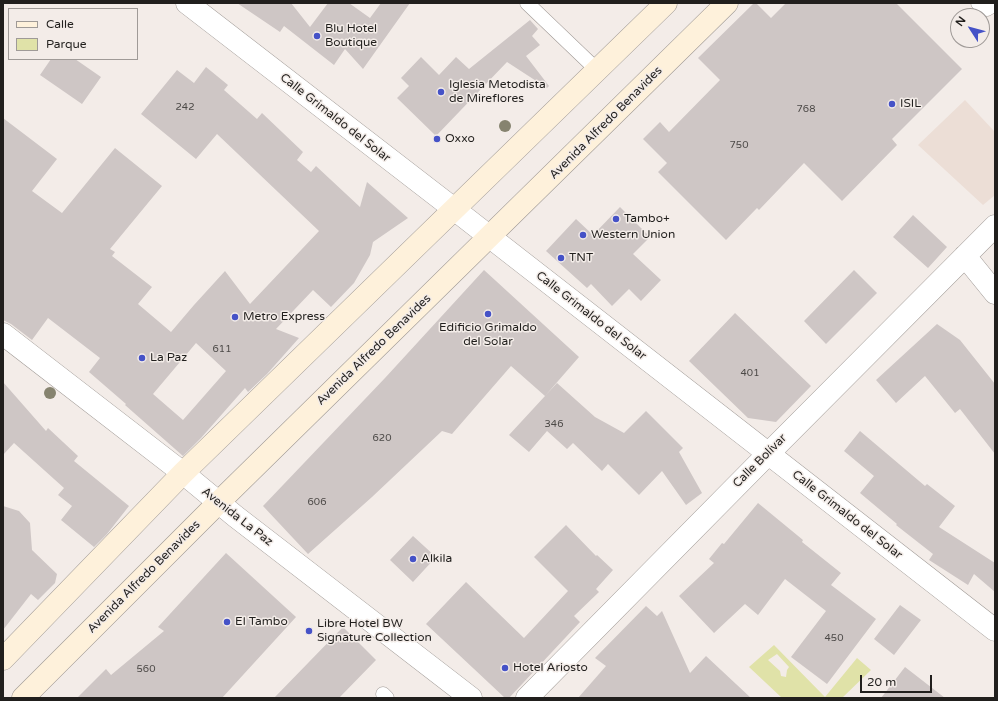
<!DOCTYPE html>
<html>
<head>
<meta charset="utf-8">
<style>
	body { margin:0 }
	#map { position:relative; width:998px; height:701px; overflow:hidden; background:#f3ece8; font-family:"Varela Round",sans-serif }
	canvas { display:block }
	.frame { position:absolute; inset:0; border:4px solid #211f1d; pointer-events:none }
	.legend { position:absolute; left:8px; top:8px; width:130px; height:52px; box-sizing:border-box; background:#f3ece8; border:1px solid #9f9a97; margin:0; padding:5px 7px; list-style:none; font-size:12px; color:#211f1d }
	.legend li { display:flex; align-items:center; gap:8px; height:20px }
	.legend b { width:20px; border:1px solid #9f9a97 }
	.north { position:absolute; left:950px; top:8px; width:40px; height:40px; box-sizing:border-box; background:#f3ece8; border:1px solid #9f9a97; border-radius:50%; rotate:306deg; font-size:11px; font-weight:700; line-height:16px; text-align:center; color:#211f1d }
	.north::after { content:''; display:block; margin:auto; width:14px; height:18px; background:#4552c7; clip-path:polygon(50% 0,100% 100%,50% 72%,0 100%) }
	.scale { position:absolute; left:860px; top:675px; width:72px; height:18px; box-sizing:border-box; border:2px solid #211f1d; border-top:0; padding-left:5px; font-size:12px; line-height:14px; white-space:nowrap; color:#211f1d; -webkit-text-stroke:3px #f3ece8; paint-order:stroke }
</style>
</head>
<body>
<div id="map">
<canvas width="998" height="701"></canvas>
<div class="frame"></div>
<ul class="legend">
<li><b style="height:5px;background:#fef1db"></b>Calle</li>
<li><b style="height:11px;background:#e0e2a8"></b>Parque</li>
</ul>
<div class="north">N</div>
<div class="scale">20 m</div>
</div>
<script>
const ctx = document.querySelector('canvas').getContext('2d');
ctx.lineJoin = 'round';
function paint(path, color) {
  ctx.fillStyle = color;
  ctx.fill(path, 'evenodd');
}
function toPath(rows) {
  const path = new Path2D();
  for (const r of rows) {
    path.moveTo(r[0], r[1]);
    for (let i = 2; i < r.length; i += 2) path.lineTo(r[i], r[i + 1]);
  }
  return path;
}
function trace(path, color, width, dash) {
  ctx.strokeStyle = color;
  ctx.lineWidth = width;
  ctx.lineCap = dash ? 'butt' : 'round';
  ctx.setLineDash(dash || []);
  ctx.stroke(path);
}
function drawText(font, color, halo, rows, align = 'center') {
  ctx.font = font + ' "Varela Round",sans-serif';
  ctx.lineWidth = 3;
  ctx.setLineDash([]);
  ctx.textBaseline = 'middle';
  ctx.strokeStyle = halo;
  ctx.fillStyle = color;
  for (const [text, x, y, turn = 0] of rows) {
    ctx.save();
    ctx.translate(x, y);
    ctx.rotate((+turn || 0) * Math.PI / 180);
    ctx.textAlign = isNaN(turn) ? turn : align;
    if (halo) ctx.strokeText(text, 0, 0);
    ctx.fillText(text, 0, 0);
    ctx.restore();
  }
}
const built = toPath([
	[965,100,995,132,995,195,983,205,918,145]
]);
const green = toPath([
	[774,645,825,697,857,658,871,670,842,698,782,698,749,667],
	[777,654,789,667,787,670,786,677,781,676,780,671,768,660]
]);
const building = toPath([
	[237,3,291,3,310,27,328,3,349,3,370,18,381,3,410,3,363,69,345,49,334,65,284,26,280,32],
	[754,3,756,3,771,18,786,3,896,3,962,69,892,139,897,145,842,201,804,163,759,210,757,208,726,240,658,172,667,163,643,139,660,122,669,132,720,80,698,58],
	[530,20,538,29,532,36,540,45,526,56,549,86,547,88,507,62,436,136,397,98,409,86,401,78,421,57,439,75,456,57,469,69],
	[51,59,75,59,101,77,82,104,40,75],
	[206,67,228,85,224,90,257,119,262,113,303,152,297,160,311,172,316,166,360,207,367,182,408,218,373,242,370,255,354,283,331,307,313,290,276,329,299,338,267,374,248,392,245,388,201,438,183,456,125,405,126,404,89,372,100,358,48,318,32,340,11,324,3,320,3,118,57,159,32,191,62,213,115,148,162,186,110,249,115,252,112,256,152,287,138,304,171,332,194,305,225,271,250,304,319,231,217,134,196,159,141,114,177,70,194,83],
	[196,343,226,371,183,420,153,394],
	[620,207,650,237,633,254,661,280,641,301,629,289,612,306,591,284,587,288,546,251,576,219,593,235],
	[913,215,947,247,928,268,893,237],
	[484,270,579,357,545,396,511,366,452,434,442,431,372,497,308,554,263,506,385,378],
	[854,270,877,293,826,344,804,321],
	[735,313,811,386,776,422,748,418,689,361],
	[937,324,960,340,995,384,995,454,960,409,955,413,925,376,896,403,876,380],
	[3,382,46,431,48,428,78,456,74,461,129,506,107,534,94,547,61,520,72,506,58,495,64,488,14,443,3,455],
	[557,383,595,417,624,433,646,411,683,448,679,452,702,493,686,505,662,471,639,495,608,464,602,471,573,443,567,449,547,431,529,452,509,435],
	[860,431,925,486,927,484,955,506,939,527,995,563,995,592,974,574,968,585,929,560,933,554,896,525,897,524,860,493,874,476,844,451],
	[758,503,803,540,802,542,841,573,831,585,876,619,827,684,791,657,826,611,785,579,758,615,745,604,714,633,679,596,714,563,709,559,722,543,724,544],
	[3,506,19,511,30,523,32,550,57,574,55,583,38,600,31,594,3,630],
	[566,525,596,556,597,555,613,570,596,589,599,592,574,616,580,622,509,698,505,698,426,624,466,582,524,638,568,591,534,557],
	[413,536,436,557,413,582,390,560],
	[226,553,296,617,222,698,77,698,106,669,111,675,164,631,158,627],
	[900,605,921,620,894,655,874,639],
	[646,606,657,616,662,611,690,673,706,656,751,698,578,698,606,666,595,658],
	[343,627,376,660,339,698,274,698],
	[905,667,945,698,881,698]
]);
const service = toPath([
	[527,3,597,70],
	[978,3,981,6,987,9,995,4],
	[383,694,387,698]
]);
const minor = toPath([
	[187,3,454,209,995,630],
	[965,256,995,293],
	[3,334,183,473,235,516,471,698],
	[527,698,768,454,995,226]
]);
const secondary = toPath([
	[3,659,183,473,666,3],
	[23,698,218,503,727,3]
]);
const trees = [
	[505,126],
	[50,393]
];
const markers = [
	[317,36,4,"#4552c7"],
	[441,92,4,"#4552c7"],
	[892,104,4,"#4552c7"],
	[437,139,4,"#4552c7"],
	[616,219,4,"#4552c7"],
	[583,235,4,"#4552c7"],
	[561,258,4,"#4552c7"],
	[488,314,4,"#4552c7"],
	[235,317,4,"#4552c7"],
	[142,358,4,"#4552c7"],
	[413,559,4,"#4552c7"],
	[227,622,4,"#4552c7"],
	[309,631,4,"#4552c7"],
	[505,668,4,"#4552c7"]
];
const numberNames = [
	["242",185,107],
	["768",806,109],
	["750",739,145],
	["611",222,349],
	["401",750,373],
	["346",554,424],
	["620",382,438],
	["606",317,502],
	["450",834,638],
	["560",146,669]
];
const poiNames = [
	["Blu Hotel",325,29],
	["Boutique",325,43],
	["Iglesia Metodista",449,85],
	["de Mireflores",449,99],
	["ISIL",900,104],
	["Oxxo",445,139],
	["Tambo+",624,219],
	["Western Union",591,235],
	["TNT",569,258],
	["Metro Express",243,317],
	["Edificio Grimaldo",488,328,"center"],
	["del Solar",488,342,"center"],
	["La Paz",150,358],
	["Alkila",421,559],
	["El Tambo",235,622],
	["Libre Hotel BW",317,624],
	["Signature Collection",317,638],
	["Hotel Ariosto",513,668]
];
const streetNames = [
	["Calle Grimaldo del Solar",335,118,38],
	["Avenida Alfredo Benavides",606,123,-45],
	["Calle Grimaldo del Solar",591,316,38],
	["Avenida Alfredo Benavides",374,350,-44],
	["Calle Bolívar",760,461,-45],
	["Calle Grimaldo del Solar",847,515,38],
	["Avenida La Paz",237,517,38],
	["Avenida Alfredo Benavides",144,577,-45]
];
paint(built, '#ecded6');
paint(green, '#e0e2a8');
paint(building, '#cec6c5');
trace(service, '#9e9894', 15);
trace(minor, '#9e9894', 23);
trace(secondary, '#9e9894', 23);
trace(service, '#fff', 14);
trace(minor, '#fff', 22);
trace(secondary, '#fef1db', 22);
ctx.fillStyle = '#86836f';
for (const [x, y] of trees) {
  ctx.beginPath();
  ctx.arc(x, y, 6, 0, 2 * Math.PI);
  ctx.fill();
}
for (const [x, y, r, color] of markers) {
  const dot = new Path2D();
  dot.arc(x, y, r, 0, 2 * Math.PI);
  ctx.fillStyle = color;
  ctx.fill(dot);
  trace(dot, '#f3ece8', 1.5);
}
drawText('10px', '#4c4947', null, numberNames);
drawText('12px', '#211f1d', '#f3ece8', poiNames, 'left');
drawText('12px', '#211f1d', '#f3ece8', streetNames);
</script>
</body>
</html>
